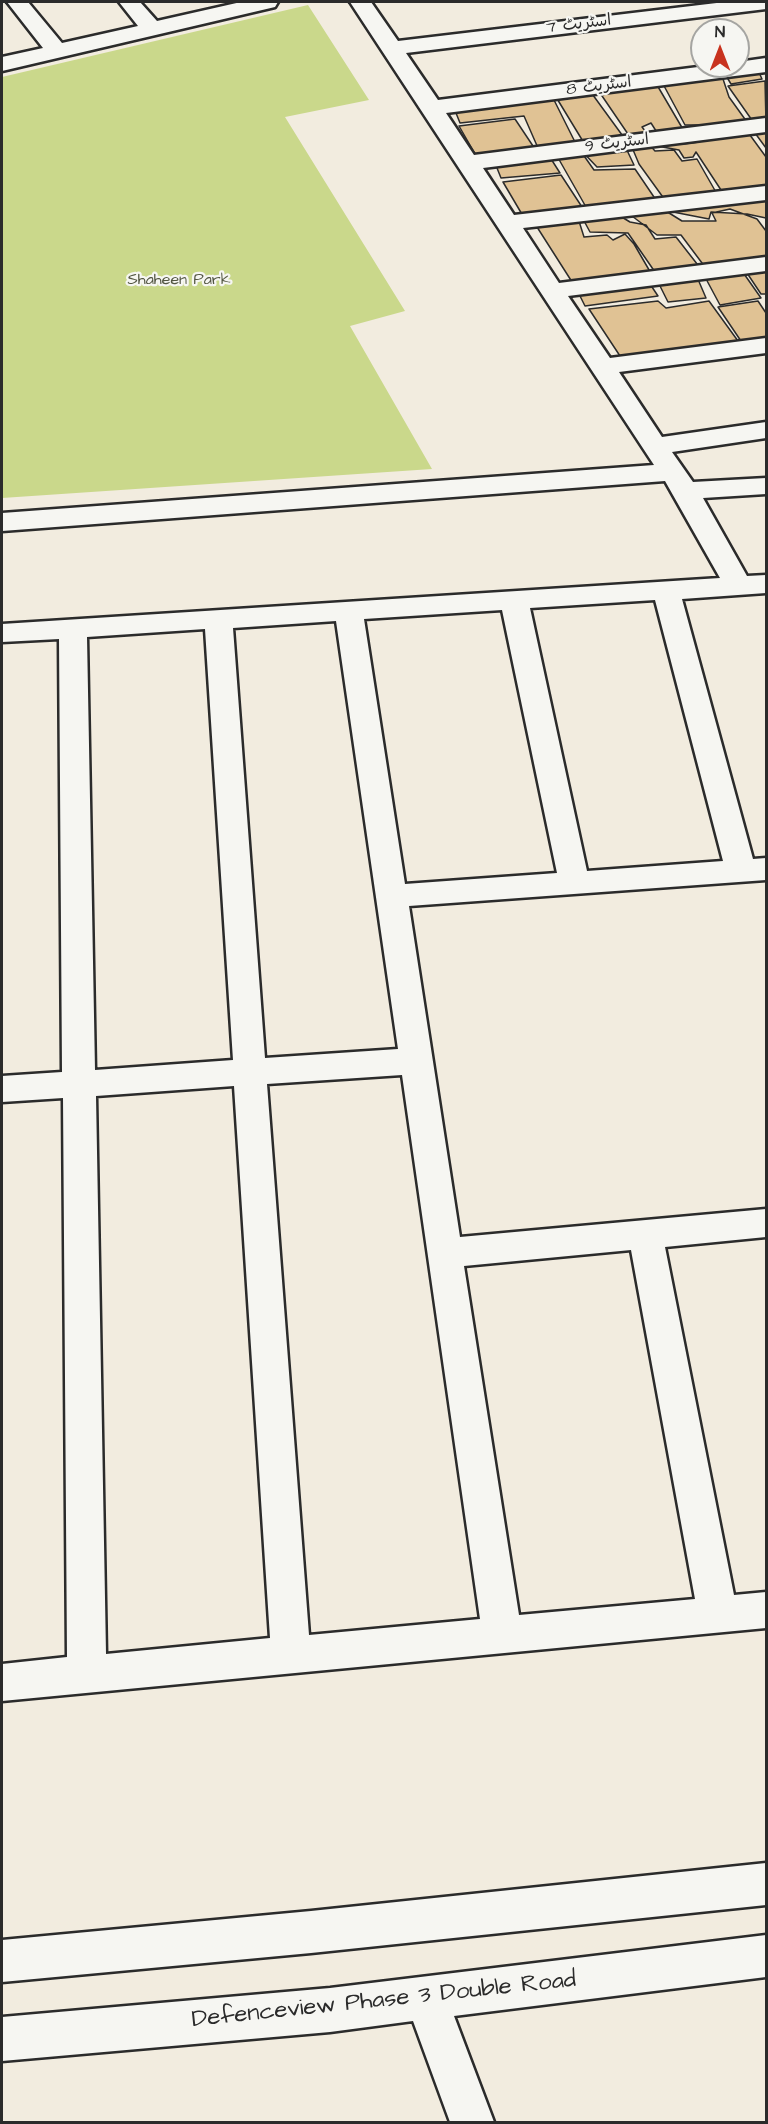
<!DOCTYPE html>
<html>
<head>
<meta charset="utf-8">
<style>
	body { margin:0 }
	#map { position:relative; width:768px; height:2124px; overflow:hidden; background:#f2ecdf; font-family:"Architects Daughter",sans-serif }
	canvas { display:block }
	.frame { position:absolute; inset:0; border:3px solid #2b2b2b; pointer-events:none }
	.north { position:absolute; left:690px; top:18px; width:60px; height:60px; box-sizing:border-box; background:#f6f6f2; border:2px solid #a5a5a2; border-radius:50%; rotate:0deg; font-size:16px; font-weight:700; line-height:24px; text-align:center; color:#2b2b2b }
	.north::after { content:''; display:block; margin:auto; width:21px; height:27px; background:#c8321e; clip-path:polygon(50% 0,100% 100%,50% 72%,0 100%) }
</style>
</head>
<body>
<div id="map">
<canvas width="768" height="2124"></canvas>
<div class="frame"></div>
<div class="north">N</div>
</div>
<script>
const ctx = document.querySelector('canvas').getContext('2d');
ctx.lineJoin = 'round';
function paint(path, color) {
  ctx.fillStyle = color;
  ctx.fill(path, 'evenodd');
}
function toPath(rows) {
  const path = new Path2D();
  for (const r of rows) {
    path.moveTo(r[0], r[1]);
    for (let i = 2; i < r.length; i += 2) path.lineTo(r[i], r[i + 1]);
  }
  return path;
}
function trace(path, color, width, dash) {
  ctx.strokeStyle = color;
  ctx.lineWidth = width;
  ctx.lineCap = dash ? 'butt' : 'round';
  ctx.setLineDash(dash || []);
  ctx.stroke(path);
}
function drawText(font, color, halo, rows, align = 'center') {
  ctx.font = font + ' "Architects Daughter","Playpen Sans Arabic",sans-serif';
  ctx.lineWidth = 4.5;
  ctx.setLineDash([]);
  ctx.textBaseline = 'middle';
  ctx.strokeStyle = halo;
  ctx.fillStyle = color;
  for (const [text, x, y, turn = 0] of rows) {
    ctx.save();
    ctx.translate(x, y);
    ctx.rotate((+turn || 0) * Math.PI / 180);
    ctx.textAlign = isNaN(turn) ? turn : align;
    if (halo) ctx.strokeText(text, 0, 0);
    ctx.fillText(text, 0, 0);
    ctx.restore();
  }
}
const green = toPath([
	[308,5,369,100,285,117,405,311,350,326,432,469,2,498,2,77]
]);
const building = toPath([
	[757,68,762,79,731,84,725,74,757,68],
	[721,73,729,97,747,122,703,129,700,125,685,125,663,84,721,73],
	[765,81,766,122,754,123,728,86,765,81],
	[657,85,684,131,658,134,651,123,642,127,649,136,630,137,598,90,657,85],
	[590,91,625,139,584,143,556,97,590,91],
	[552,96,577,146,538,148,524,116,460,123,454,108,552,96],
	[515,119,535,149,478,159,459,126,515,119],
	[747,131,766,157,766,189,723,193,696,152,693,157,684,158,679,150,657,146,660,141,683,144,699,142,708,136,747,131],
	[766,131,766,148,755,133,766,131],
	[647,142,655,151,674,150,682,161,697,159,717,194,665,200,639,164,631,145,647,142],
	[577,146,625,146,634,165,597,167,577,146],
	[546,151,560,173,501,178,495,163,546,151],
	[582,153,594,170,635,169,656,200,586,207,557,156,582,153],
	[561,175,582,207,523,216,503,182,561,175],
	[766,198,766,218,747,214,711,212,709,219,673,212,766,198],
	[661,208,682,221,716,221,712,213,730,209,757,219,766,231,766,261,705,267,681,235,657,235,628,213,661,208],
	[615,213,630,222,646,225,655,239,676,237,701,269,655,272,628,233,590,232,583,219,615,213],
	[578,218,584,237,607,235,613,240,625,234,634,244,652,275,574,285,537,227,578,218],
	[766,268,766,294,761,294,747,273,766,268],
	[742,271,761,298,720,305,705,277,742,271],
	[697,277,706,298,668,302,658,282,697,277],
	[650,284,658,296,585,306,577,290,650,284],
	[658,301,666,308,709,301,738,341,622,359,589,309,658,301],
	[758,301,766,313,766,340,743,344,718,307,758,301]
]);
const minor = toPath([
	[7,2,28,2,62,43,138,26,119,2,140,2,157,21,241,2,278,2,275,7,2,71,2,57,43,48,7,2],
	[350,2,371,2,398,41,725,2,766,2,766,9,406,53,438,100,706,66,738,66,738,62,766,58,766,72,446,113,474,155,766,118,766,132,483,168,514,215,766,186,766,200,523,228,559,283,766,257,766,271,568,296,610,358,766,338,766,353,619,372,662,437,766,422,766,438,672,452,693,482,766,478,766,494,703,498,747,576,766,575,766,593,682,599,753,859,766,858,766,880,409,906,460,1237,766,1209,766,1237,665,1247,734,1595,766,1592,766,1628,2,1701,2,1664,67,1657,63,1098,2,1102,2,1076,62,1072,59,639,2,642,2,624,720,578,665,481,2,531,2,513,654,465,350,2],
	[655,600,723,861,587,871,530,608,655,600],
	[502,610,557,873,405,884,364,619,502,610],
	[336,621,398,1049,265,1058,233,628,336,621],
	[205,629,233,1060,95,1070,87,637,205,629],
	[402,1075,480,1619,309,1635,267,1084,402,1075],
	[234,1086,270,1638,106,1654,96,1096,234,1086],
	[631,1250,695,1599,519,1615,464,1266,631,1250],
	[766,1863,766,1905,311,1953,2,1982,2,1940,311,1911,766,1863],
	[766,1935,766,1977,454,2016,494,2122,450,2122,413,2021,330,2032,2,2061,2,2017,330,1988,766,1935]
]);
const farStreetnames = [
	["اسٹریٹ 7",579,25,-7],
	["اسٹریٹ 8",599,87,-7],
	["اسٹریٹ 9",617,144,-7]
];
const farParknames = [
	["Shaheen Park",179,281]
];
const nearStreetnames = [
	["Defenceview Phase 3 Double Road",384,2001,-6]
];
paint(green, '#cad88b');
paint(building, '#e0c294');
trace(building, '#2b2b2b', 1.5);
trace(minor, '#2b2b2b', 5);
paint(minor, '#f6f6f2');
drawText('16px', '#2b2b2b', '#f6f6f2', farStreetnames);
drawText('16px', '#535643', '#f6f6f2', farParknames);
drawText('24px', '#2b2b2b', '#f6f6f2', nearStreetnames);
</script>
</body>
</html>
